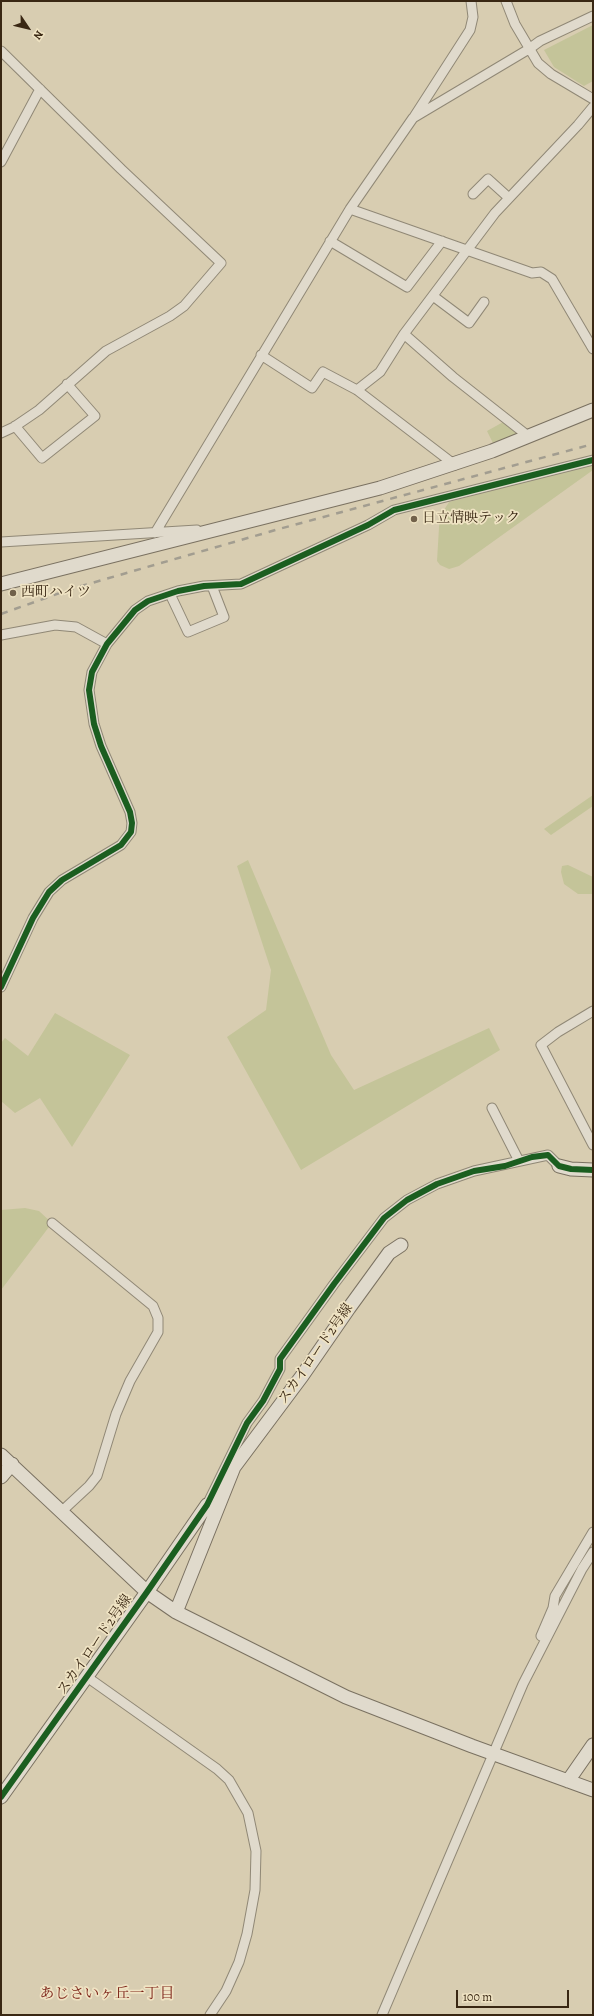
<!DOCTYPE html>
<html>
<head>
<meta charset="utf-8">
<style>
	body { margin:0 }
	#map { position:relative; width:594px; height:2016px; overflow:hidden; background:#d8cdb1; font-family:Alegreya,serif }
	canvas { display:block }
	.frame { position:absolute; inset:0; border:2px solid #392713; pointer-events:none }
	.north { position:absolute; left:8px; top:8px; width:40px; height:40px; -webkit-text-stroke:3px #efe3c3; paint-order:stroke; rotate:125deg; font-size:11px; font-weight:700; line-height:16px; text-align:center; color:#392713 }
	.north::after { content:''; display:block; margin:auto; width:14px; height:18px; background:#392713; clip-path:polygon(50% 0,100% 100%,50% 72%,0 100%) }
	.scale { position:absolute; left:456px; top:1990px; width:113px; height:18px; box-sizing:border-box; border:2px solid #392713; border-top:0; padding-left:5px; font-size:12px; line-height:14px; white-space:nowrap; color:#392713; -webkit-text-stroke:3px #efe3c3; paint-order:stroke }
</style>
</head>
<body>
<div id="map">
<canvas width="594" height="2016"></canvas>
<div class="frame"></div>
<div class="north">N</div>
<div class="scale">100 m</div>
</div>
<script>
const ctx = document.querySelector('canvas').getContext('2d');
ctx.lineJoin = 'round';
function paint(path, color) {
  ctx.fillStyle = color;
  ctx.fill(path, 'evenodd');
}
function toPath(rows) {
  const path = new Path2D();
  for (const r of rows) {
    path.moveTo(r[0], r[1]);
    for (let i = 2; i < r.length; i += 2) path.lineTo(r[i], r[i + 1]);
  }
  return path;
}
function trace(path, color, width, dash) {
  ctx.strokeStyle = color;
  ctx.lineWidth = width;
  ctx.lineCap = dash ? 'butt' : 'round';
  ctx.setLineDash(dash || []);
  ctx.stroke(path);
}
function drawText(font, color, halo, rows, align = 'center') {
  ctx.font = font + ' Alegreya,"Noto Serif JP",serif';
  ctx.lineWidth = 3.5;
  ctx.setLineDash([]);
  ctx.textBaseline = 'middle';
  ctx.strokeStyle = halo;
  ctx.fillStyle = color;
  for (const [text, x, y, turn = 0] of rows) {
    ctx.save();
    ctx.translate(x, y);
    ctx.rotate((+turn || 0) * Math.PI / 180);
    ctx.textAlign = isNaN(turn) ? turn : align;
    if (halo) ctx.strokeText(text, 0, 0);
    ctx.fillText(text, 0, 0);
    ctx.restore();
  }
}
const green = toPath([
	[593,25,593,81,584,86,554,67,544,50],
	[505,421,519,436,494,445,487,431],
	[593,463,593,470,459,566,449,569,440,565,437,561,440,511,444,510,449,502],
	[593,795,593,806,551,835,544,829],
	[248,860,331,1055,354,1090,489,1028,500,1050,301,1170,227,1037,266,1010,271,970,237,866],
	[568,865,593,877,593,894,578,894,564,884,561,872,562,866],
	[55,1013,130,1055,72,1147,40,1098,15,1113,1,1101,1,1043,5,1038,28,1056],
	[25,1208,39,1211,52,1223,1,1290,1,1210]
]);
const street = toPath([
	[506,1,515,24,538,63,551,74,593,99],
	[1,51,121,169,221,263,184,306,170,316,106,351,39,410,14,427,1,433],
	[414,117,470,30,473,17,471,1],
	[1,162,40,89],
	[473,194,488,179,509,198],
	[350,209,532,273,541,272,552,279,593,349],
	[330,241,407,287,442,241],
	[433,296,469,323,484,302],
	[404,334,453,377,528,436],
	[261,355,312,388,323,372,357,390,455,465],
	[357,390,380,372,404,334,495,213,578,125,593,107],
	[15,426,42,458,95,416,67,384],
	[155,533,350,209,413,118,529,49,540,41,593,16],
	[1,542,197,530],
	[170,594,188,632,224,617,212,586],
	[1,635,55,625,76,627,107,644],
	[1,987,33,918,49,892,62,880,121,845,131,832,132,823,130,812,101,746,94,724,89,690,92,672,107,644,135,610,148,601,178,591,204,586,241,584,368,525,394,510,593,460],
	[593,1011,558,1032,541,1045,593,1145],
	[492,1108,519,1161],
	[52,1223,153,1306,158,1318,158,1332,130,1381,116,1414,97,1476,89,1486,61,1512],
	[207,1505,247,1423,263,1401,280,1369,280,1359,334,1284,384,1218,407,1200,437,1184,474,1171,548,1155,559,1166],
	[541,1636,553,1608,555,1596,593,1532],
	[87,1677,217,1769,229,1780,248,1813,256,1851,255,1890,247,1934,239,1962,226,1991,210,2015],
	[382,2015,523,1684,582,1569,593,1552]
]);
const secondary = toPath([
	[1,584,380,488,492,451,593,410],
	[559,1166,571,1169,593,1170],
	[1,1455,147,1592,176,1612,346,1697,472,1746,593,1790],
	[1,1477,12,1464],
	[176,1612,234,1467,302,1376,349,1308,389,1253,401,1245],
	[568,1781,593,1745],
	[1,1797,147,1592,207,1505]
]);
const rail = toPath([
	[1,614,71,589,279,529,593,444]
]);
const cycleway = toPath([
	[1,987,33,918,49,892,62,880,121,845,131,832,132,823,130,812,101,746,94,724,89,690,92,672,107,644,135,610,148,601,178,591,204,586,241,584,368,525,394,510,593,460],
	[1,1797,147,1592,207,1505,247,1423,263,1401,280,1369,280,1359,334,1284,384,1218,407,1200,437,1184,474,1171,505,1166,532,1157,548,1155,559,1166,571,1169,593,1170]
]);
const markers = [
	[414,519,4,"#71614a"],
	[13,593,4,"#71614a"]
];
const poiNames = [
	["日立情映テック",422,519],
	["西町ハイツ",21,593]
];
const streetNames = [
	["スカイロード2号線",316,1354,-55],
	["スカイロード2号線",95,1645,-55]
];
const neighbourhoodNames = [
	["あじさいヶ丘一丁目",107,1994]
];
paint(green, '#c4c499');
trace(street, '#908876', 11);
trace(secondary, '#7a7161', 15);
trace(street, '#e0dacc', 9);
trace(secondary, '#e0dacc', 13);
trace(rail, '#a29d90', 2.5, [7, 7]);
trace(cycleway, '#1b5e20', 6);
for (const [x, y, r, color] of markers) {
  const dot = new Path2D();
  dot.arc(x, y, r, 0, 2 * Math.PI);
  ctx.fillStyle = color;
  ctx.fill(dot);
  trace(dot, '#efe3c3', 1.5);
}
drawText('14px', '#392713', '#efe3c3', poiNames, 'left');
drawText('14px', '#392713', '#efe3c3', streetNames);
drawText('15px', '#7a1f14', '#efe3c3', neighbourhoodNames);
</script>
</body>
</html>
